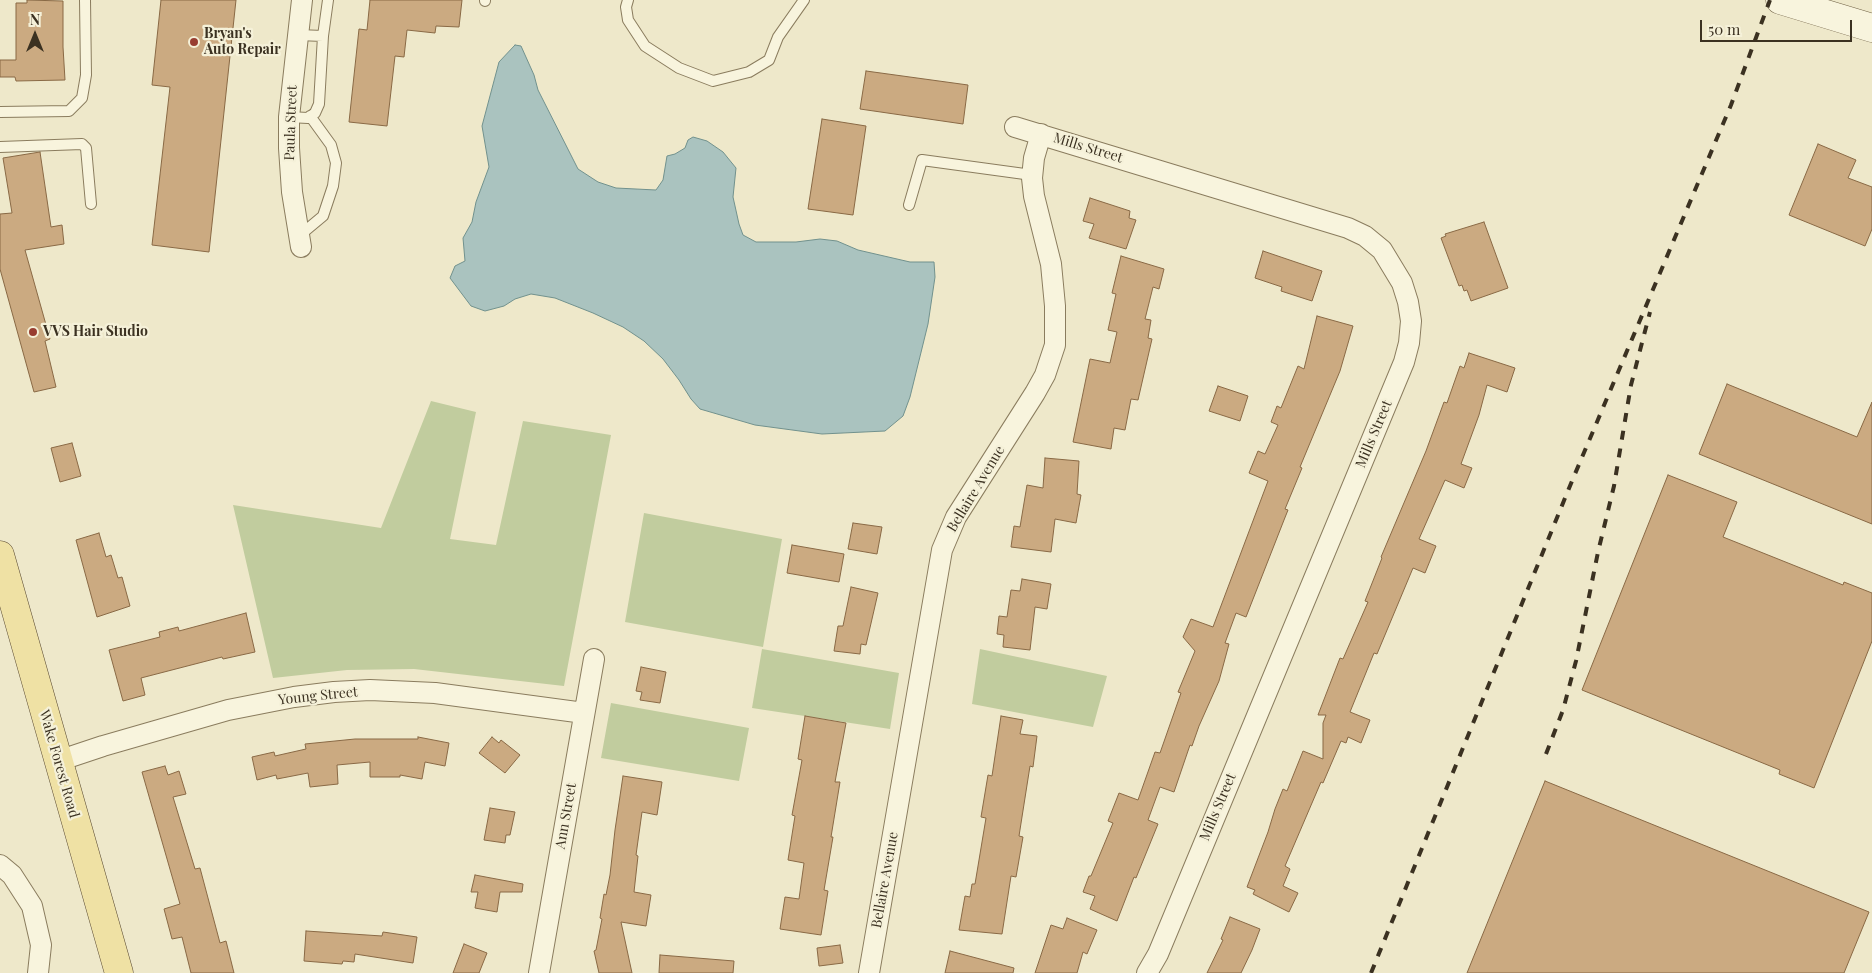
<!DOCTYPE html>
<html>
<head>
<meta charset="utf-8">
<style>
	body { margin:0 }
	#map { position:relative; width:1872px; height:973px; overflow:hidden; background:#eee8ca; font-family:"Playfair Display",serif }
	canvas { display:block }
	.north { position:absolute; left:10px; top:10px; width:50px; height:50px; -webkit-text-stroke:4px #f5f1d9; paint-order:stroke; rotate:0deg; font-size:14px; font-weight:700; line-height:20px; text-align:center; color:#3b3121 }
	.north::after { content:''; display:block; margin:auto; width:18px; height:22px; background:#3b3121; clip-path:polygon(50% 0,100% 100%,50% 72%,0 100%) }
	.scale { position:absolute; left:1700px; top:20px; width:152px; height:22px; box-sizing:border-box; border:2px solid #3b3121; border-top:0; padding-left:6px; font-size:15px; line-height:18px; white-space:nowrap; color:#3b3121; -webkit-text-stroke:4px #f5f1d9; paint-order:stroke }
</style>
</head>
<body>
<div id="map">
<canvas width="1872" height="973"></canvas>
<div class="north">N</div>
<div class="scale">50 m</div>
</div>
<script>
const ctx = document.querySelector('canvas').getContext('2d');
ctx.lineJoin = 'round';
function paint(path, color) {
  ctx.fillStyle = color;
  ctx.fill(path, 'evenodd');
}
function toPath(rows) {
  const path = new Path2D();
  for (const r of rows) {
    path.moveTo(r[0], r[1]);
    for (let i = 2; i < r.length; i += 2) path.lineTo(r[i], r[i + 1]);
  }
  return path;
}
function trace(path, color, width, dash) {
  ctx.strokeStyle = color;
  ctx.lineWidth = width;
  ctx.lineCap = dash ? 'butt' : 'round';
  ctx.setLineDash(dash || []);
  ctx.stroke(path);
}
function drawText(font, color, halo, rows, align = 'center') {
  ctx.font = font + ' "Playfair Display",serif';
  ctx.lineWidth = 4.5;
  ctx.setLineDash([]);
  ctx.textBaseline = 'middle';
  ctx.strokeStyle = halo;
  ctx.fillStyle = color;
  for (const [text, x, y, turn = 0] of rows) {
    ctx.save();
    ctx.translate(x, y);
    ctx.rotate((+turn || 0) * Math.PI / 180);
    ctx.textAlign = isNaN(turn) ? turn : align;
    if (halo) ctx.strokeText(text, 0, 0);
    ctx.fillText(text, 0, 0);
    ctx.restore();
  }
}
const green = toPath([
	[431,401,476,412,450,539,496,545,523,421,611,435,564,686,414,669,347,670,273,678,233,505,381,528],
	[644,513,782,539,763,647,625,622],
	[762,649,899,673,890,729,752,708],
	[980,649,1107,676,1093,727,972,704],
	[611,703,749,728,739,781,601,758]
]);
const water = toPath([
	[515,45,521,46,534,75,538,90,578,169,598,182,616,188,656,190,663,180,667,156,675,154,685,148,688,140,693,137,707,141,723,152,736,168,733,197,739,224,743,235,756,242,796,242,820,239,837,241,858,250,910,262,934,262,935,277,928,324,910,397,903,416,885,431,822,434,755,425,700,409,691,399,679,380,663,359,644,341,623,327,593,313,555,298,531,294,515,299,504,306,485,311,471,306,450,278,455,266,465,261,463,238,472,222,476,202,489,167,482,126,499,62,515,45]
]);
const building = toPath([
	[27,0,63,1,63,47,65,80,16,81,15,77,0,77,0,60,16,60,16,3,27,3,27,0],
	[161,0,236,0,209,252,152,245,170,87,152,85,161,0],
	[370,0,462,0,459,27,436,26,435,33,407,30,404,57,395,56,387,126,349,122,359,29,367,30,370,0],
	[866,71,968,85,963,124,860,109,866,71],
	[822,119,866,126,853,215,808,209,822,119],
	[1818,144,1856,160,1848,178,1872,187,1872,229,1865,246,1789,215,1818,144],
	[40,152,51,227,62,225,64,244,25,250,50,339,45,341,56,387,34,392,0,269,0,214,12,213,3,158,40,152],
	[1090,198,1130,211,1129,218,1136,220,1126,249,1089,238,1094,224,1083,221,1090,198],
	[1484,222,1508,288,1471,301,1467,290,1464,291,1462,285,1459,286,1441,238,1446,236,1445,234,1484,222],
	[1263,251,1322,271,1312,301,1281,291,1282,287,1255,278,1263,251],
	[1121,256,1164,269,1159,289,1153,287,1145,319,1151,320,1148,338,1152,339,1138,400,1131,399,1125,430,1114,428,1111,449,1073,442,1090,359,1110,363,1117,332,1108,330,1116,294,1112,293,1121,256],
	[1317,316,1353,326,1340,371,1300,467,1302,468,1285,509,1288,510,1284,520,1246,617,1236,613,1225,643,1229,644,1219,681,1199,726,1192,746,1190,745,1174,792,1160,787,1148,820,1158,824,1136,878,1134,877,1117,921,1090,909,1095,896,1083,892,1089,876,1091,876,1113,823,1108,821,1119,793,1138,800,1155,752,1160,753,1181,693,1178,692,1195,651,1183,637,1191,619,1213,627,1268,481,1249,473,1258,451,1265,454,1278,425,1271,422,1277,406,1281,408,1298,366,1304,369,1317,316],
	[1469,353,1515,368,1507,392,1487,385,1479,415,1461,464,1472,468,1464,488,1445,480,1419,539,1436,546,1425,573,1413,568,1377,654,1374,653,1350,712,1370,720,1361,743,1348,737,1346,743,1341,741,1323,783,1321,782,1285,866,1290,869,1283,886,1298,893,1289,912,1253,894,1255,890,1247,887,1268,832,1275,809,1283,789,1287,791,1303,751,1323,759,1323,723,1326,715,1318,715,1340,658,1343,659,1368,602,1365,601,1382,558,1381,557,1426,451,1444,402,1447,403,1460,366,1464,368,1469,353],
	[1727,384,1857,437,1872,402,1872,524,1699,454,1727,384],
	[1218,386,1248,396,1240,421,1209,411,1218,386],
	[72,443,81,476,60,482,51,448,72,443],
	[1045,458,1079,461,1077,494,1081,495,1076,523,1055,519,1051,552,1011,547,1014,526,1020,527,1027,485,1043,488,1045,458],
	[1668,475,1737,502,1723,537,1843,585,1844,582,1872,593,1872,641,1814,788,1779,774,1780,770,1582,690,1668,475],
	[853,523,882,527,877,554,848,549,853,523],
	[99,533,106,557,111,555,118,578,122,577,130,606,97,617,76,540,99,533],
	[792,545,844,554,839,582,787,573,792,545],
	[1022,579,1051,584,1047,609,1035,607,1030,650,1003,647,1004,635,997,634,999,616,1007,617,1011,590,1020,591,1022,579],
	[851,587,878,593,866,645,861,644,860,654,834,651,838,626,843,626,851,587],
	[246,613,255,652,223,659,222,657,141,678,145,695,123,701,109,650,160,637,159,632,178,627,179,631,246,613],
	[641,667,666,672,660,703,640,700,642,692,636,691,641,667],
	[805,716,846,723,835,782,840,782,831,837,833,837,824,890,828,891,821,935,780,929,785,897,799,899,804,863,788,860,795,816,792,815,802,760,798,759,805,716],
	[1001,716,1023,720,1020,734,1037,736,1033,767,1030,766,1019,836,1023,837,1016,877,1011,876,1002,934,959,930,965,896,970,897,972,884,975,884,986,818,981,817,988,775,992,776,1001,716],
	[418,737,449,743,445,766,425,762,422,779,400,775,400,777,370,777,370,762,337,765,338,784,310,787,308,773,277,779,276,775,257,780,252,757,274,752,275,756,306,749,305,744,355,739,418,739,418,737],
	[492,737,499,743,501,740,520,755,505,773,479,753,492,737],
	[165,766,168,775,179,771,186,794,173,797,195,869,200,868,220,943,226,941,234,973,191,973,182,937,172,939,164,909,180,904,142,772,165,766],
	[623,776,662,782,657,815,642,812,636,855,638,856,634,892,651,895,646,926,621,922,632,973,599,973,594,951,596,950,602,919,600,918,604,894,606,895,610,875,615,830,623,776],
	[1545,781,1869,912,1844,973,1467,973,1545,781],
	[490,808,515,812,510,835,506,835,505,843,484,840,490,808],
	[475,875,523,884,522,892,500,892,497,912,475,908,478,892,471,892,475,875],
	[1230,917,1260,929,1252,950,1241,973,1207,973,1223,940,1221,939,1230,917],
	[1067,918,1097,930,1087,954,1083,952,1077,973,1035,973,1051,925,1063,929,1067,918],
	[306,931,382,936,383,932,417,937,413,963,355,954,354,962,343,961,342,964,304,961,306,931],
	[464,944,487,953,479,973,453,973,464,944],
	[840,945,843,963,819,966,817,948,840,945],
	[950,951,1014,968,1013,973,945,973,950,951],
	[660,955,734,961,733,973,659,973,660,955]
]);
const lane = toPath([
	[628,0,626,7,628,20,645,46,679,68,713,81,749,72,769,60,778,37,804,0],
	[485,1,485,0],
	[298,35,323,36],
	[0,112,69,111,82,98,86,75,85,0],
	[289,117,308,118,315,113,319,104,323,36,328,0],
	[0,147,82,144,86,148,91,204],
	[909,205,922,160,1032,175],
	[299,236,323,216,333,186,336,163,331,145,310,116]
]);
const street = toPath([
	[1015,127,1348,228,1365,236,1382,250,1402,283,1408,302,1411,321,1409,343,1404,362,1158,954,1147,973],
	[301,247,292,192,289,148,289,117,302,0],
	[58,761,103,746,228,710,294,697,334,692,370,690,435,693,584,713],
	[0,865,12,875,32,906,41,945,38,973],
	[539,973,594,659],
	[869,973,942,550,956,517,1035,393,1045,375,1055,345,1055,306,1051,264,1034,196,1032,178,1034,158,1041,134]
]);
const secondary = toPath([
	[1780,0,1872,28]
]);
const primary = toPath([
	[0,555,119,973]
]);
const rail = toPath([
	[1546,754,1563,710,1576,661,1598,552,1614,486,1631,385,1650,312],
	[1371,973,1572,481,1731,105,1770,0]
]);
const markers = [
	[194,42,5,"#983d30"],
	[33,332,5,"#983d30"]
];
const poiNames = [
	["Bryan's",204,34],
	["Auto Repair",204,50],
	["VVS Hair Studio",43,332]
];
const streetNames = [
	["Paula Street",291,123,-88],
	["Mills Street",1088,148,17],
	["Mills Street",1374,434,-67],
	["Bellaire Avenue",976,489,-59],
	["Young Street",318,696,-6],
	["Wake Forest Road",59,764,74],
	["Mills Street",1218,807,-67],
	["Ann Street",566,816,-80],
	["Bellaire Avenue",885,880,-80]
];
paint(green, '#c1cc9e');
paint(water, '#aac3bf');
trace(water, '#71918d', 1);
paint(building, '#cbaa81');
trace(building, '#896945', 1);
trace(lane, '#8a7c5e', 12);
trace(street, '#8a7c5e', 22);
trace(secondary, '#6c5d41', 29);
trace(primary, '#594932', 29);
trace(lane, '#f8f4dd', 10);
trace(street, '#f8f4dd', 20);
trace(secondary, '#f8f4dd', 28);
trace(primary, '#efe1a4', 28);
trace(rail, '#3b3121', 4, [9, 9]);
for (const [x, y, r, color] of markers) {
  const dot = new Path2D();
  dot.arc(x, y, r, 0, 2 * Math.PI);
  ctx.fillStyle = color;
  ctx.fill(dot);
  trace(dot, '#f5f1d9', 2);
}
drawText('bold 14px', '#3b3121', '#f5f1d9', poiNames, 'left');
drawText('14px', '#3b3121', '#f5f1d9', streetNames);
</script>
</body>
</html>
